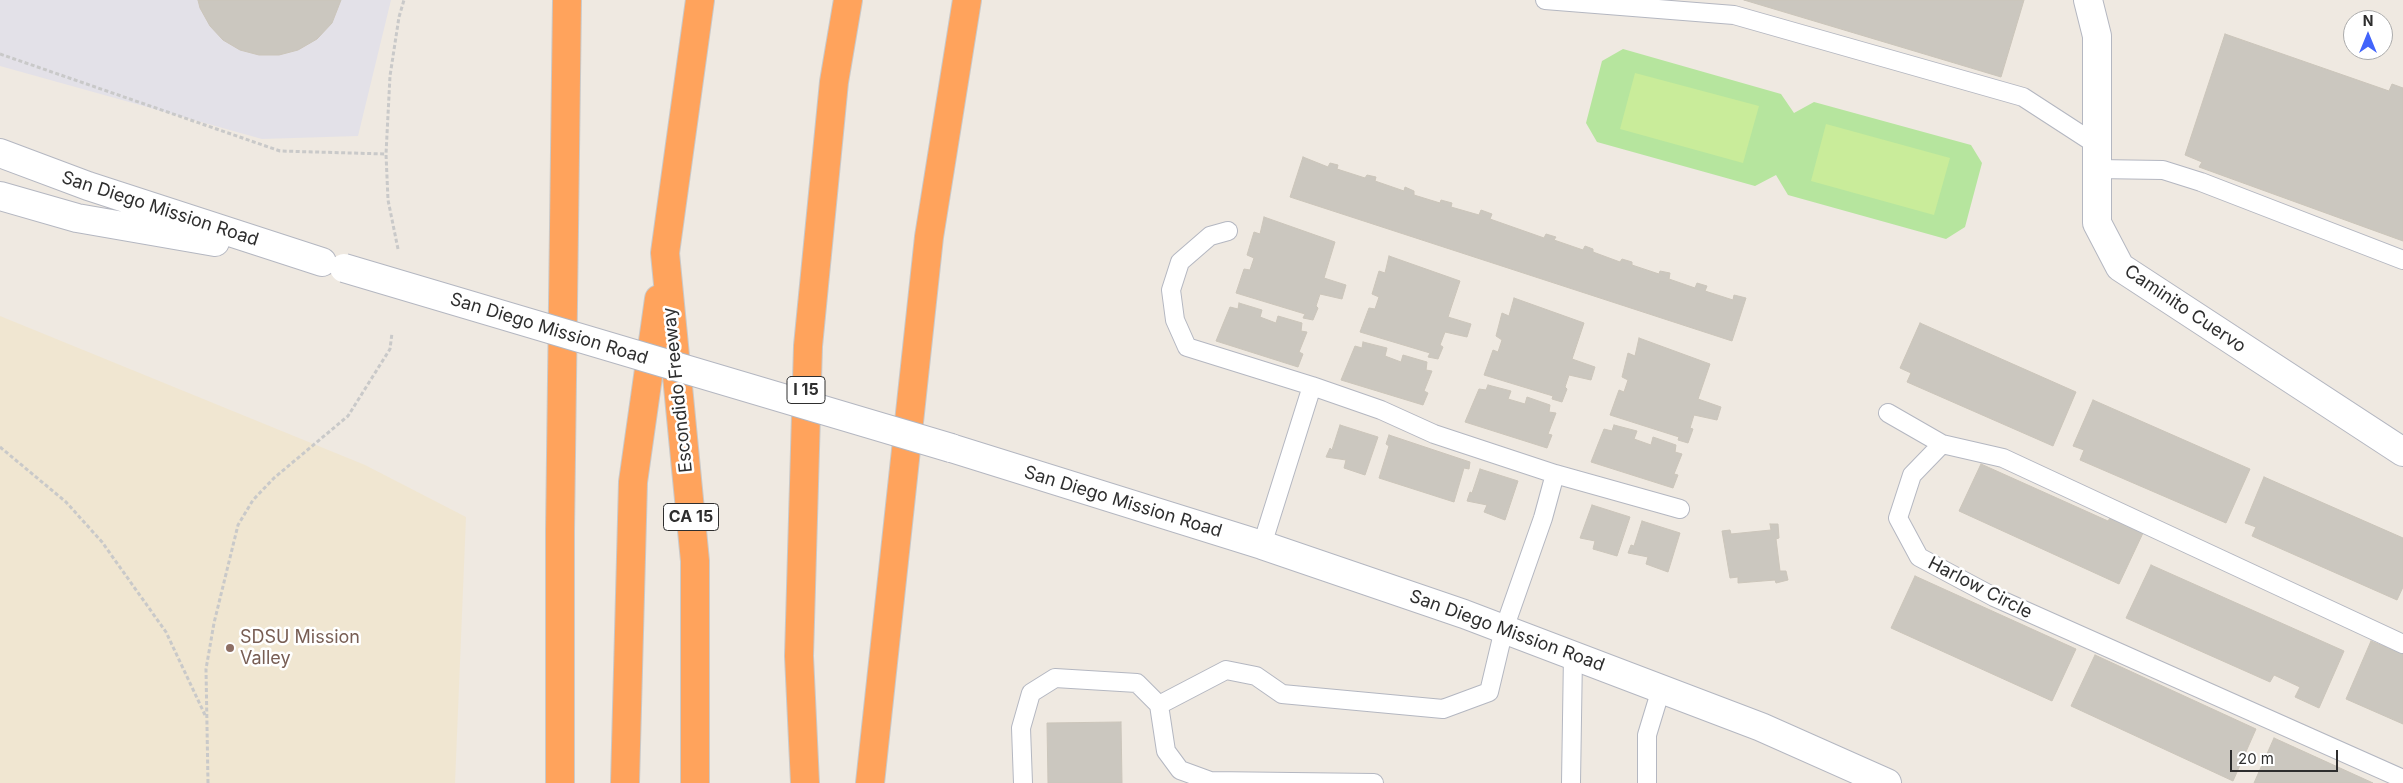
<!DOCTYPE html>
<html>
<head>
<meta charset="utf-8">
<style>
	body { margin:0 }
	#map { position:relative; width:2403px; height:783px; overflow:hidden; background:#efe9e1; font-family:Inter,sans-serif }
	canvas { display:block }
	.north { position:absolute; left:2343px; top:10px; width:50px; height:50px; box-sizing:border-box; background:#fff; border:1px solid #ababab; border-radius:50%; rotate:0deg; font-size:14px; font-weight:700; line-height:20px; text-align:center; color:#2e2e2e }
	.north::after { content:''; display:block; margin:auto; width:18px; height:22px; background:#4264fb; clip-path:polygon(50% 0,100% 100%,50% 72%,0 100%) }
	.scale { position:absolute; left:2230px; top:750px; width:108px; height:22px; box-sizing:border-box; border:2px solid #2e2e2e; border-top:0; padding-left:6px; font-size:15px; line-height:18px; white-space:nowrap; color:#2e2e2e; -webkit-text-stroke:4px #fff; paint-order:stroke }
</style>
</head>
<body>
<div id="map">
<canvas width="2403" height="783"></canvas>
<div class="north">N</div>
<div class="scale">20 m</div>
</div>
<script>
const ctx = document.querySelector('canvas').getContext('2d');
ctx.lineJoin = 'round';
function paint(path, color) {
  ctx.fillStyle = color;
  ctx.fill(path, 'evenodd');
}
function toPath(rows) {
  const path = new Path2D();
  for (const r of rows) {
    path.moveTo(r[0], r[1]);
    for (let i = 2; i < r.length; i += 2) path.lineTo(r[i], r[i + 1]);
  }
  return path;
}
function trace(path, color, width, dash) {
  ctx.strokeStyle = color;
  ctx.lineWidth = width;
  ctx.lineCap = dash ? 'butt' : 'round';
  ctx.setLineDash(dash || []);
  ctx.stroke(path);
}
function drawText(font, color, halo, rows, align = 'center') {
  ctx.font = font + ' Inter,sans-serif';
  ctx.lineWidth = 5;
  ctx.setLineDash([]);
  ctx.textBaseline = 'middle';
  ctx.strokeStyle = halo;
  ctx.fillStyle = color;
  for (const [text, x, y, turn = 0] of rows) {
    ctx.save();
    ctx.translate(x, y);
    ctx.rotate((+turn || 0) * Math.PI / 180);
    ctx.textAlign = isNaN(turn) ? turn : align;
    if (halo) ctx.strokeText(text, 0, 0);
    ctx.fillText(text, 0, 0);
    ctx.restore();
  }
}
const industrial = toPath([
	[0,0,391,0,358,136,262,139,0,66]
]);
const education = toPath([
	[0,316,365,465,466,517,455,783,0,783]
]);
const green = toPath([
	[1623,49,1781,94,1794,113,1814,102,1971,145,1982,163,1965,227,1946,239,1788,195,1776,175,1755,186,1597,142,1586,123,1602,61]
]);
const pitch = toPath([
	[1635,73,1759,106,1743,163,1620,129],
	[1826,124,1950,158,1934,215,1811,181]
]);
const building = toPath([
	[198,0,341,0,332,23,317,39,298,50,279,55,259,55,240,50,223,40,210,26,200,8,198,0],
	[1744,0,2024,0,2001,77,1744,0],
	[2225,34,2389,91,2392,84,2403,88,2403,241,2199,167,2202,162,2185,155,2225,34],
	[1303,157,1328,167,1330,163,1338,165,1337,169,1365,178,1367,175,1376,177,1375,181,1404,191,1405,187,1414,191,1414,195,1440,203,1441,200,1452,203,1451,207,1479,215,1481,210,1492,214,1490,219,1544,238,1546,234,1556,237,1554,240,1583,250,1585,246,1593,249,1593,252,1620,262,1622,259,1632,262,1632,265,1659,274,1660,271,1670,273,1669,279,1695,288,1697,283,1707,286,1705,291,1733,300,1734,295,1746,298,1732,341,1290,197,1303,157],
	[1264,217,1335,242,1324,278,1346,285,1342,299,1320,294,1316,306,1318,308,1313,320,1303,318,1305,314,1236,293,1244,269,1250,270,1254,258,1247,255,1254,232,1260,234,1264,217],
	[1389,256,1460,281,1448,317,1471,324,1467,337,1445,332,1440,345,1443,347,1438,359,1428,357,1430,353,1360,332,1369,308,1375,309,1379,297,1372,294,1379,271,1385,273,1389,256],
	[1514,298,1584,323,1572,359,1595,367,1591,380,1569,375,1565,387,1567,389,1562,402,1552,399,1553,396,1484,375,1493,350,1498,352,1502,340,1496,336,1502,313,1509,316,1514,298],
	[1239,303,1262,310,1260,317,1276,323,1278,316,1302,323,1301,331,1307,332,1299,352,1303,354,1298,367,1216,341,1230,307,1238,309,1239,303],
	[1920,323,2076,392,2053,446,1907,382,1911,373,1900,368,1920,323],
	[1639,338,1710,364,1698,399,1721,407,1717,420,1694,415,1690,428,1693,429,1688,443,1678,440,1679,437,1610,415,1619,390,1624,392,1628,380,1622,377,1628,353,1635,356,1639,338],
	[1363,342,1387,348,1385,356,1401,362,1403,355,1427,362,1426,370,1432,371,1424,391,1428,393,1423,405,1341,380,1355,346,1362,348,1363,342],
	[1488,385,1511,391,1508,399,1525,404,1527,397,1550,405,1549,412,1556,413,1548,434,1552,435,1547,448,1465,422,1479,389,1486,390,1488,385],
	[2093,400,2250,469,2226,523,2080,460,2084,450,2073,446,2093,400],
	[1340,425,1378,437,1365,475,1344,468,1346,460,1326,457,1330,448,1332,450,1340,425],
	[1614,425,1637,431,1634,439,1651,445,1653,437,1676,445,1675,452,1682,454,1674,474,1678,475,1673,488,1591,462,1604,429,1612,431,1614,425],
	[1389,435,1470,462,1469,469,1464,468,1454,502,1379,478,1389,446,1386,444,1389,435],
	[1981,464,2108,521,2110,518,2143,533,2119,584,1959,511,1981,464],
	[1480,469,1518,481,1505,520,1484,512,1487,505,1467,501,1470,492,1472,493,1480,469],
	[2264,477,2403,538,2403,587,2397,600,2252,536,2256,527,2245,523,2264,477],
	[1592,505,1630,517,1617,556,1593,549,1595,541,1580,538,1592,505],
	[1642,521,1680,533,1668,572,1646,564,1648,557,1628,553,1631,545,1634,546,1642,521],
	[1770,524,1778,524,1779,538,1776,539,1780,571,1786,571,1788,580,1776,583,1775,580,1738,583,1738,577,1730,578,1722,531,1730,530,1731,534,1771,530,1770,524],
	[2151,565,2344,651,2319,708,2295,697,2300,687,2274,675,2270,682,2126,618,2151,565],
	[1915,576,2076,649,2052,701,1891,628,1915,576],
	[2371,641,2403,654,2403,724,2346,699,2371,641],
	[2095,655,2256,729,2233,781,2071,706,2095,655],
	[1121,722,1122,783,1048,783,1047,723,1121,722],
	[2274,738,2373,783,2254,783,2274,738]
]);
const path = toPath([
	[0,54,280,151,386,154],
	[398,249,388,200,386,154,390,76,399,17,404,0],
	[0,447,66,502,102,542,166,632,205,715],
	[208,783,206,669,214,623,238,525,253,500,274,478,348,416,390,349,392,333]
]);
const service = toPath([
	[1545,0,1734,15,2023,97,2097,145],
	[2097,169,2163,170,2201,182,2403,260],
	[1228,231,1210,236,1180,262,1171,290,1175,320,1187,347,1312,386,1262,545],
	[1888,413,1942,444],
	[1555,474,1680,509],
	[2403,644,2003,458,1942,444,1912,475,1898,518,1919,557,1994,597,2403,779],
	[1159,705,1226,670,1256,676,1282,694,1443,709,1489,692,1504,629,1543,518,1555,474,1434,434,1381,410,1312,386],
	[1023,783,1021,728,1031,693,1055,678,1137,683,1159,705,1166,751,1180,770,1210,781,1374,783],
	[1571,783,1573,655],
	[1647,783,1647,735,1661,689]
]);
const minor = toPath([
	[2088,0,2097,36,2097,223,2120,267,2403,452]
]);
const secondary = toPath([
	[0,153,88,186,322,262],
	[0,196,77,218,215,242],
	[951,448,1262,545,1464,614,1761,727,1887,783]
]);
const motorway = toPath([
	[560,783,560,531,567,0],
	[625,783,633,482,659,299],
	[695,783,695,561,665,253,700,0],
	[805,783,799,656,808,346,834,82,848,0],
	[870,783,929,237,967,0]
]);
const secondaryBridge = toPath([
	[344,268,951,448]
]);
const markers = [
	[230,648,5,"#8d6e63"]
];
const shields = [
	[806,390,38],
	[691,517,55]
];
const shieldNames = [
	["I 15",806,390],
	["CA 15",691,517]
];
const streetNames = [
	["San Diego Mission Road",160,209,18],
	["Caminito Cuervo",2185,309,34],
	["San Diego Mission Road",549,329,17],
	["Escondido Freeway",678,390,-96],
	["San Diego Mission Road",1123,502,17],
	["Harlow Circle",1980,588,27],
	["San Diego Mission Road",1507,631,20]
];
const educationNames = [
	["SDSU Mission",240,638],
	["Valley",240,659]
];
paint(industrial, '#e3e1e8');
paint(education, '#f0e6d1');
paint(green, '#b6e59e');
paint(pitch, '#c9ec9a');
paint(building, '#cbc7bf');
trace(building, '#cbc5ba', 1);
trace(service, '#b4b7c1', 20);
trace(minor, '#b4b7c1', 30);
trace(secondary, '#b4b7c1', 30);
trace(motorway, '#c9c9c9', 30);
trace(path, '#c9c9c9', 3, [4, 2.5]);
trace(service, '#fff', 18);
trace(minor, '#fff', 28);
trace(secondary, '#fff', 28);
trace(motorway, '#ffa35c', 28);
trace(secondaryBridge, '#b4b7c1', 30, []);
trace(secondaryBridge, '#fff', 28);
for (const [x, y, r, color] of markers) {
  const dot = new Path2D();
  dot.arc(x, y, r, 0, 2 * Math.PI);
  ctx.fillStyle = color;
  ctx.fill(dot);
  trace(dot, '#fff', 2);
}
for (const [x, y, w] of shields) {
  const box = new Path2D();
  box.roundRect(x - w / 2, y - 13.5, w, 27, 4);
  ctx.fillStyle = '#fff';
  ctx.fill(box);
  trace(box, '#2e2e2e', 1);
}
drawText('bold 16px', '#2e2e2e', null, shieldNames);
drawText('18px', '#2e2e2e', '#fff', streetNames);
drawText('18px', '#785e54', '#fff', educationNames, 'left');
</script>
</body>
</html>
